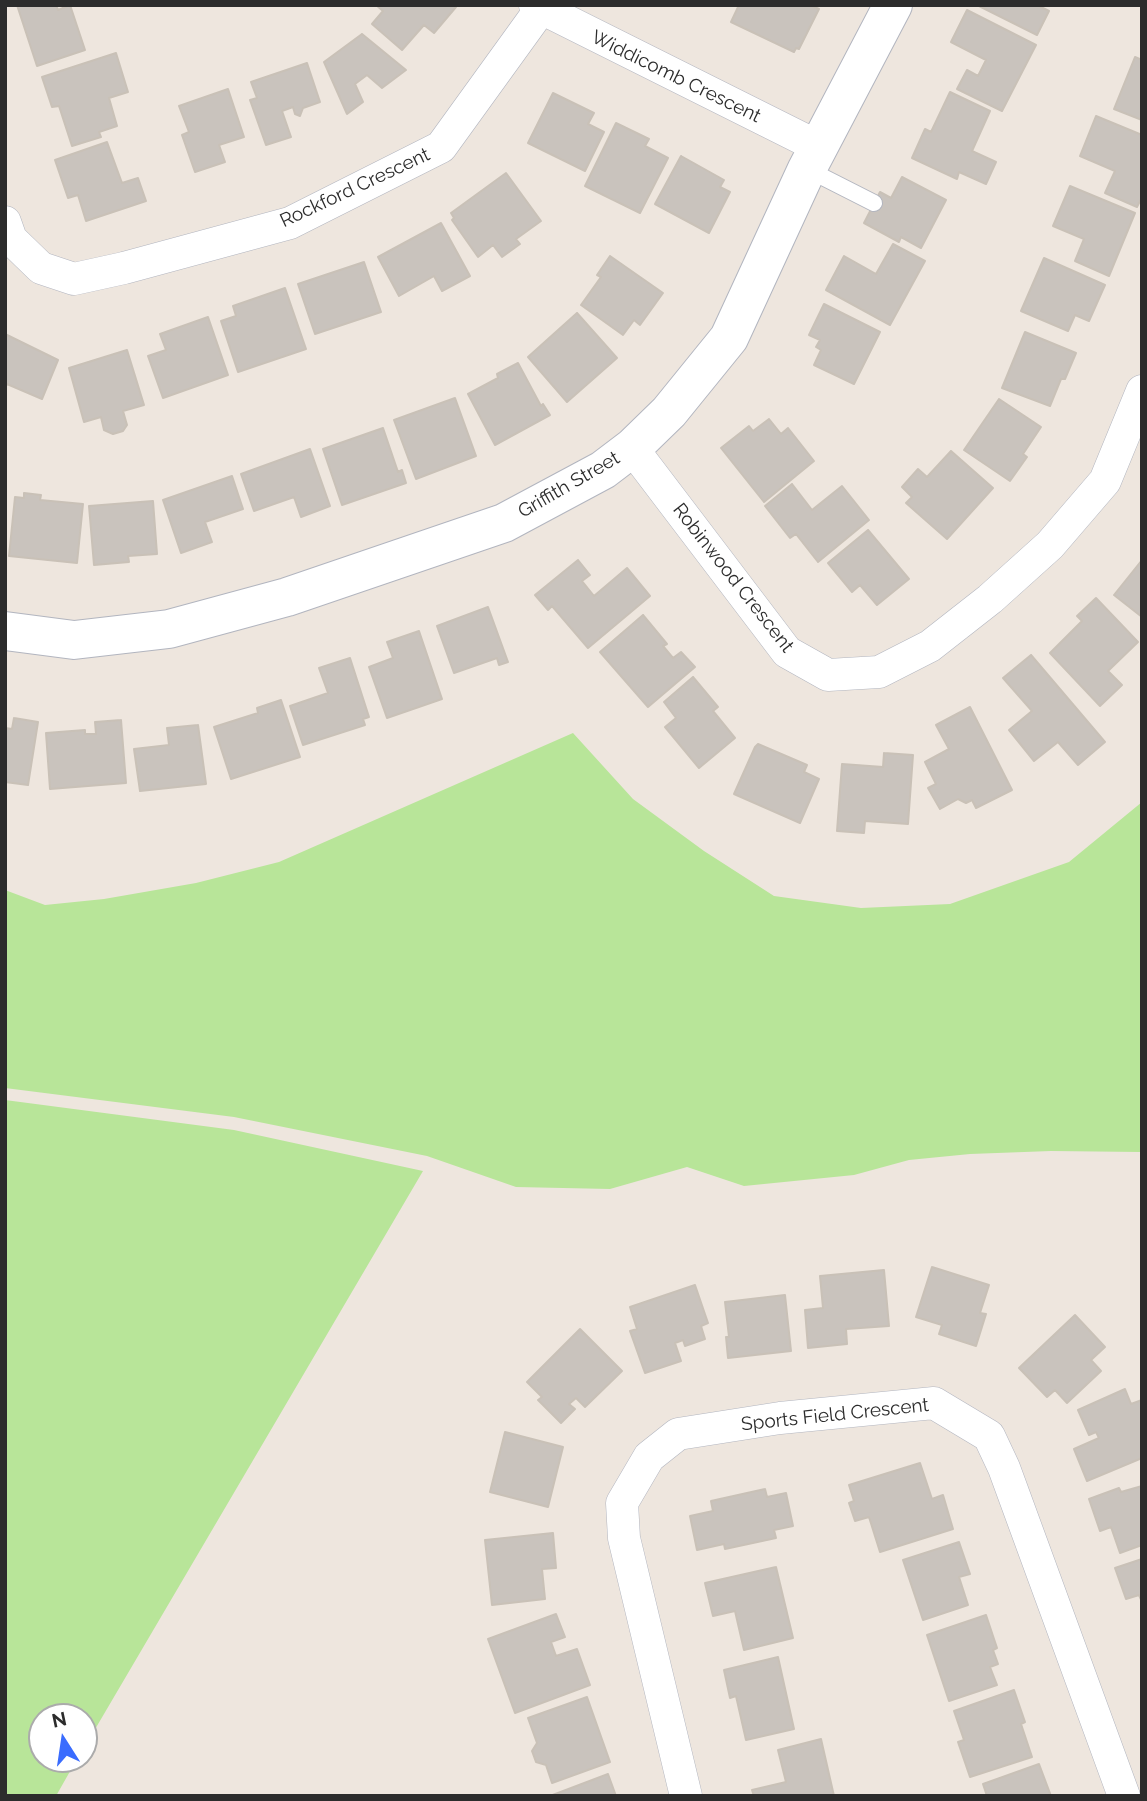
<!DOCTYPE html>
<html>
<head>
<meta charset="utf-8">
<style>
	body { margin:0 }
	#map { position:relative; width:1147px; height:1801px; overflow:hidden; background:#eee6de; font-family:Raleway,sans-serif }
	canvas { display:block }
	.frame { position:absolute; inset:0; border:7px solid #2c2c2c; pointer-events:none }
	.north { position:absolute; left:28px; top:1703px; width:70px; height:70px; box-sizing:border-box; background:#fff; border:2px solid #ababab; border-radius:50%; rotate:348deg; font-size:19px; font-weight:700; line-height:28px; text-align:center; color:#2c2c2c }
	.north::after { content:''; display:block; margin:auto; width:24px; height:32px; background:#3a6cfe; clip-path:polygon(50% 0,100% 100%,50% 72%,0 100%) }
</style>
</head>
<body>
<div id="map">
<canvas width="1147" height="1801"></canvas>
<div class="frame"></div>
<div class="north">N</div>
</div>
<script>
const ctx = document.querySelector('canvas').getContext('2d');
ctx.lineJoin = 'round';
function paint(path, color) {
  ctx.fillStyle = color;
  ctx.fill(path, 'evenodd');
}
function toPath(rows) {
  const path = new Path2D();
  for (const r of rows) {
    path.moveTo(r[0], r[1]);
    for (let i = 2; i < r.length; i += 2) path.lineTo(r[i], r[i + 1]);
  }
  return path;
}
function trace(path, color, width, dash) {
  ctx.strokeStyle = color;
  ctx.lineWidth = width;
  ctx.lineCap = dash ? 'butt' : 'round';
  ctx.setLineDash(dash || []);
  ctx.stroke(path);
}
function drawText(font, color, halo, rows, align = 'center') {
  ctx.font = font + ' Raleway,sans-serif';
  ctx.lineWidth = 5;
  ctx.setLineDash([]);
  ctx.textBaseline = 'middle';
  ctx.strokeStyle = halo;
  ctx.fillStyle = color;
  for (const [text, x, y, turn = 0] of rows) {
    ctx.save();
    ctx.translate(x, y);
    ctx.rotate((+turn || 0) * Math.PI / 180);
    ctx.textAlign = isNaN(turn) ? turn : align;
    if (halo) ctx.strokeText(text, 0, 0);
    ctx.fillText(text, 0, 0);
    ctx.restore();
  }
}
const green = toPath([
	[573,733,633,799,704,851,774,896,861,908,950,904,1069,862,1142,802,1142,1150,1140,1152,1051,1151,970,1154,909,1160,854,1175,744,1186,687,1167,610,1189,516,1187,427,1156,234,1117,5,1088,5,890,45,905,104,899,196,883,279,862],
	[5,1100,234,1130,423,1171,84,1748,84,1717,42,1717,42,1759,77,1759,56,1796,5,1796]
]);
const building = toPath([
	[17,5,56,5,58,10,70,5,85,50,37,66,17,5],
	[376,5,455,5,456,7,434,33,424,25,402,50,372,24,383,11,376,5],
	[739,5,810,5,819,9,799,49,796,48,794,52,731,22,739,5],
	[977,5,1037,5,1049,11,1037,35,977,5],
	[967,10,1036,45,1002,111,957,89,967,70,978,76,986,60,951,42,967,10],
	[362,34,406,70,382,88,367,75,355,84,363,102,347,114,324,62,362,34],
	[116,53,128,92,109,98,117,126,99,132,101,137,72,146,59,106,52,107,42,77,116,53],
	[1135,57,1142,60,1142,120,1114,109,1135,57],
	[307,63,320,102,303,108,300,116,295,114,293,107,282,111,291,137,266,145,250,100,257,98,251,82,307,63],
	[228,89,244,137,219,145,225,162,195,172,182,135,189,132,179,106,228,89],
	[950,92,990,111,972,151,996,162,986,184,959,172,957,179,912,158,925,129,931,132,950,92],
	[553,93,594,113,588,124,604,132,585,171,528,143,553,93],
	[1096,116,1142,135,1142,197,1137,207,1105,193,1115,171,1080,156,1096,116],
	[616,123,649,139,645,146,668,158,640,213,585,186,616,123],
	[107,142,122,183,138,178,146,201,86,221,78,195,68,198,55,160,107,142],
	[681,156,724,180,720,187,730,192,709,233,655,204,681,156],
	[506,173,541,221,516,239,520,244,502,257,493,245,478,257,452,220,454,218,451,213,506,173],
	[902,177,946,200,921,248,901,237,899,242,864,223,880,192,891,198,902,177],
	[1070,186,1135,213,1109,276,1075,261,1084,239,1053,226,1070,186],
	[441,223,470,276,442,291,434,276,399,296,378,257,441,223],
	[893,244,925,261,890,325,826,290,844,256,876,274,893,244],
	[610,256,663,293,640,325,634,320,623,335,581,305,601,277,597,275,610,256],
	[1044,258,1105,285,1089,321,1075,315,1068,331,1021,311,1044,258],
	[364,262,381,312,315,334,298,284,364,262],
	[285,288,306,349,238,372,221,321,236,316,233,306,285,288],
	[824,304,880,332,854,384,814,365,821,350,816,347,820,340,809,335,824,304],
	[577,313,617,358,567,402,528,357,577,313],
	[208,317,228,375,163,398,148,356,166,350,160,334,208,317],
	[1025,332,1076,353,1065,379,1061,379,1050,406,1002,388,1025,332],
	[5,334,58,360,42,399,7,384,5,388,5,334],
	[127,350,144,405,123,411,127,425,123,431,113,434,104,430,101,417,84,422,69,368,127,350],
	[518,363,541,406,543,404,550,415,495,445,468,394,498,378,497,374,518,363],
	[455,398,476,456,416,479,394,420,455,398],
	[999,399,1041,427,1023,454,1027,457,1010,481,964,450,999,399],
	[769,419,781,434,788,428,814,461,764,502,721,448,749,426,753,431,769,419],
	[383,428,398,472,402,470,406,483,342,505,323,449,383,428],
	[310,449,330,506,301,517,294,497,254,511,241,474,310,449],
	[951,451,993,488,947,539,906,503,912,497,902,487,918,469,927,477,951,451],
	[232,476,243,509,205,522,212,542,181,553,163,500,232,476],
	[792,484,812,510,842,486,869,520,818,562,796,534,790,538,765,506,792,484],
	[24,493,41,495,40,500,83,504,77,563,9,556,15,497,24,498,24,493],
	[153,501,157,554,128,556,129,562,94,565,89,506,153,501],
	[868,530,909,579,877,605,860,585,852,592,828,563,868,530],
	[578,560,590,575,582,581,594,596,627,568,650,596,588,648,552,606,548,610,535,595,578,560],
	[1142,560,1142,617,1114,595,1142,560],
	[1096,598,1138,642,1108,671,1122,685,1100,706,1050,653,1082,621,1077,616,1096,598],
	[488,607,508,662,499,665,497,658,454,673,437,626,488,607],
	[643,615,667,644,663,646,673,658,681,652,695,667,648,707,600,652,643,615],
	[419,631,442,699,387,718,369,667,393,658,387,642,419,631],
	[1031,655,1105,742,1078,765,1058,742,1034,761,1009,730,1032,711,1003,678,1031,655],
	[350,658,369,717,363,719,365,725,303,745,290,706,328,693,319,668,350,658],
	[693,677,718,707,713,711,735,738,699,768,665,727,676,718,664,702,693,677],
	[281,700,300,757,231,779,214,727,258,713,257,708,281,700],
	[970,707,1012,790,976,808,972,800,966,803,958,799,940,809,928,788,936,784,925,762,949,749,936,725,970,707],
	[14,718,38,722,28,785,5,782,5,728,12,729,14,718],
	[121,720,126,783,50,789,46,733,85,730,85,734,96,734,95,722,121,720],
	[198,725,206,784,140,791,134,749,169,745,167,728,198,725],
	[758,744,807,765,804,772,819,779,800,823,734,794,755,747,758,744],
	[884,753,913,755,908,824,865,821,864,833,837,831,842,764,883,767,884,753],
	[932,1267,989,1285,980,1313,986,1314,976,1346,939,1334,942,1325,916,1317,932,1267],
	[884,1270,889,1326,846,1329,847,1344,808,1348,805,1310,823,1308,820,1276,884,1270],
	[695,1285,708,1323,701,1326,705,1339,685,1346,683,1340,675,1343,681,1361,645,1373,630,1331,637,1329,630,1307,695,1285],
	[785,1295,791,1351,728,1358,726,1337,729,1337,725,1302,785,1295],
	[1075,1315,1105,1347,1091,1360,1101,1371,1067,1403,1055,1390,1047,1397,1019,1368,1075,1315],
	[580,1329,622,1371,585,1407,576,1398,569,1404,575,1409,561,1423,538,1400,542,1397,527,1382,580,1329],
	[1125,1389,1131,1404,1142,1400,1142,1458,1087,1481,1074,1449,1099,1438,1096,1432,1089,1435,1078,1410,1125,1389],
	[505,1432,563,1447,548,1507,490,1492,505,1432],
	[920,1463,932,1499,943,1495,953,1529,880,1552,869,1517,855,1521,849,1503,854,1501,849,1485,920,1463],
	[1142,1486,1142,1545,1120,1553,1111,1527,1100,1531,1089,1499,1119,1488,1121,1492,1142,1486],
	[765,1489,767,1497,786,1493,793,1526,774,1530,776,1538,725,1549,724,1544,697,1550,690,1516,713,1511,711,1501,765,1489],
	[553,1533,556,1568,542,1569,545,1599,492,1605,485,1540,553,1533],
	[959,1542,970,1574,959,1577,968,1605,923,1620,903,1560,959,1542],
	[1142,1559,1142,1602,1139,1595,1126,1599,1115,1568,1142,1559],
	[776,1567,793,1638,744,1650,735,1611,713,1616,705,1583,776,1567],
	[556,1614,565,1637,551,1642,556,1656,577,1649,590,1685,515,1713,488,1639,556,1614],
	[986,1615,997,1648,993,1650,998,1664,990,1667,997,1685,949,1701,927,1635,986,1615],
	[778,1657,794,1729,746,1740,736,1696,730,1698,724,1670,778,1657],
	[1014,1690,1025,1722,1021,1724,1032,1757,970,1777,958,1742,964,1740,954,1711,1014,1690],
	[587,1697,610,1762,552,1783,546,1765,536,1762,532,1751,537,1743,528,1718,587,1697],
	[821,1739,834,1796,754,1796,752,1790,786,1782,778,1750,821,1739],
	[1039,1764,1051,1796,987,1796,983,1784,1039,1764],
	[608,1774,616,1796,550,1796,608,1774]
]);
const lane = toPath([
	[807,169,874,203]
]);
const street = toPath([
	[535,5,819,147],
	[5,222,11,239,41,268,74,279,124,268,290,223,441,147,540,10],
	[632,448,787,652,828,675,879,672,930,646,990,599,1050,545,1105,481,1142,391],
	[686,1796,624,1538,622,1503,649,1457,678,1434,780,1418,934,1403,989,1436,1004,1468,1124,1796]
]);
const secondary = toPath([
	[5,631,74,640,169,629,287,597,504,523,603,470,632,448,669,412,729,338,807,169,893,5]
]);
const streetNames = [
	["Widdicomb Crescent",676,77,26],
	["Rockford Crescent",355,188,-25],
	["Griffith Street",569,485,-30],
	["Robinwood Crescent",733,578,52],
	["Sports Field Crescent",835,1415,-6]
];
paint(green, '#b8e599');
paint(building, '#c9c3bd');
trace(building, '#c9c1b7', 2);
trace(lane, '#b2b5bf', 18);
trace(street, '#b2b5bf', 33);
trace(secondary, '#b2b5bf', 40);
trace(lane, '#fff', 16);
trace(street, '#fff', 32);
trace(secondary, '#fff', 38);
drawText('19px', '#2c2c2c', '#fff', streetNames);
</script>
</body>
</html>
